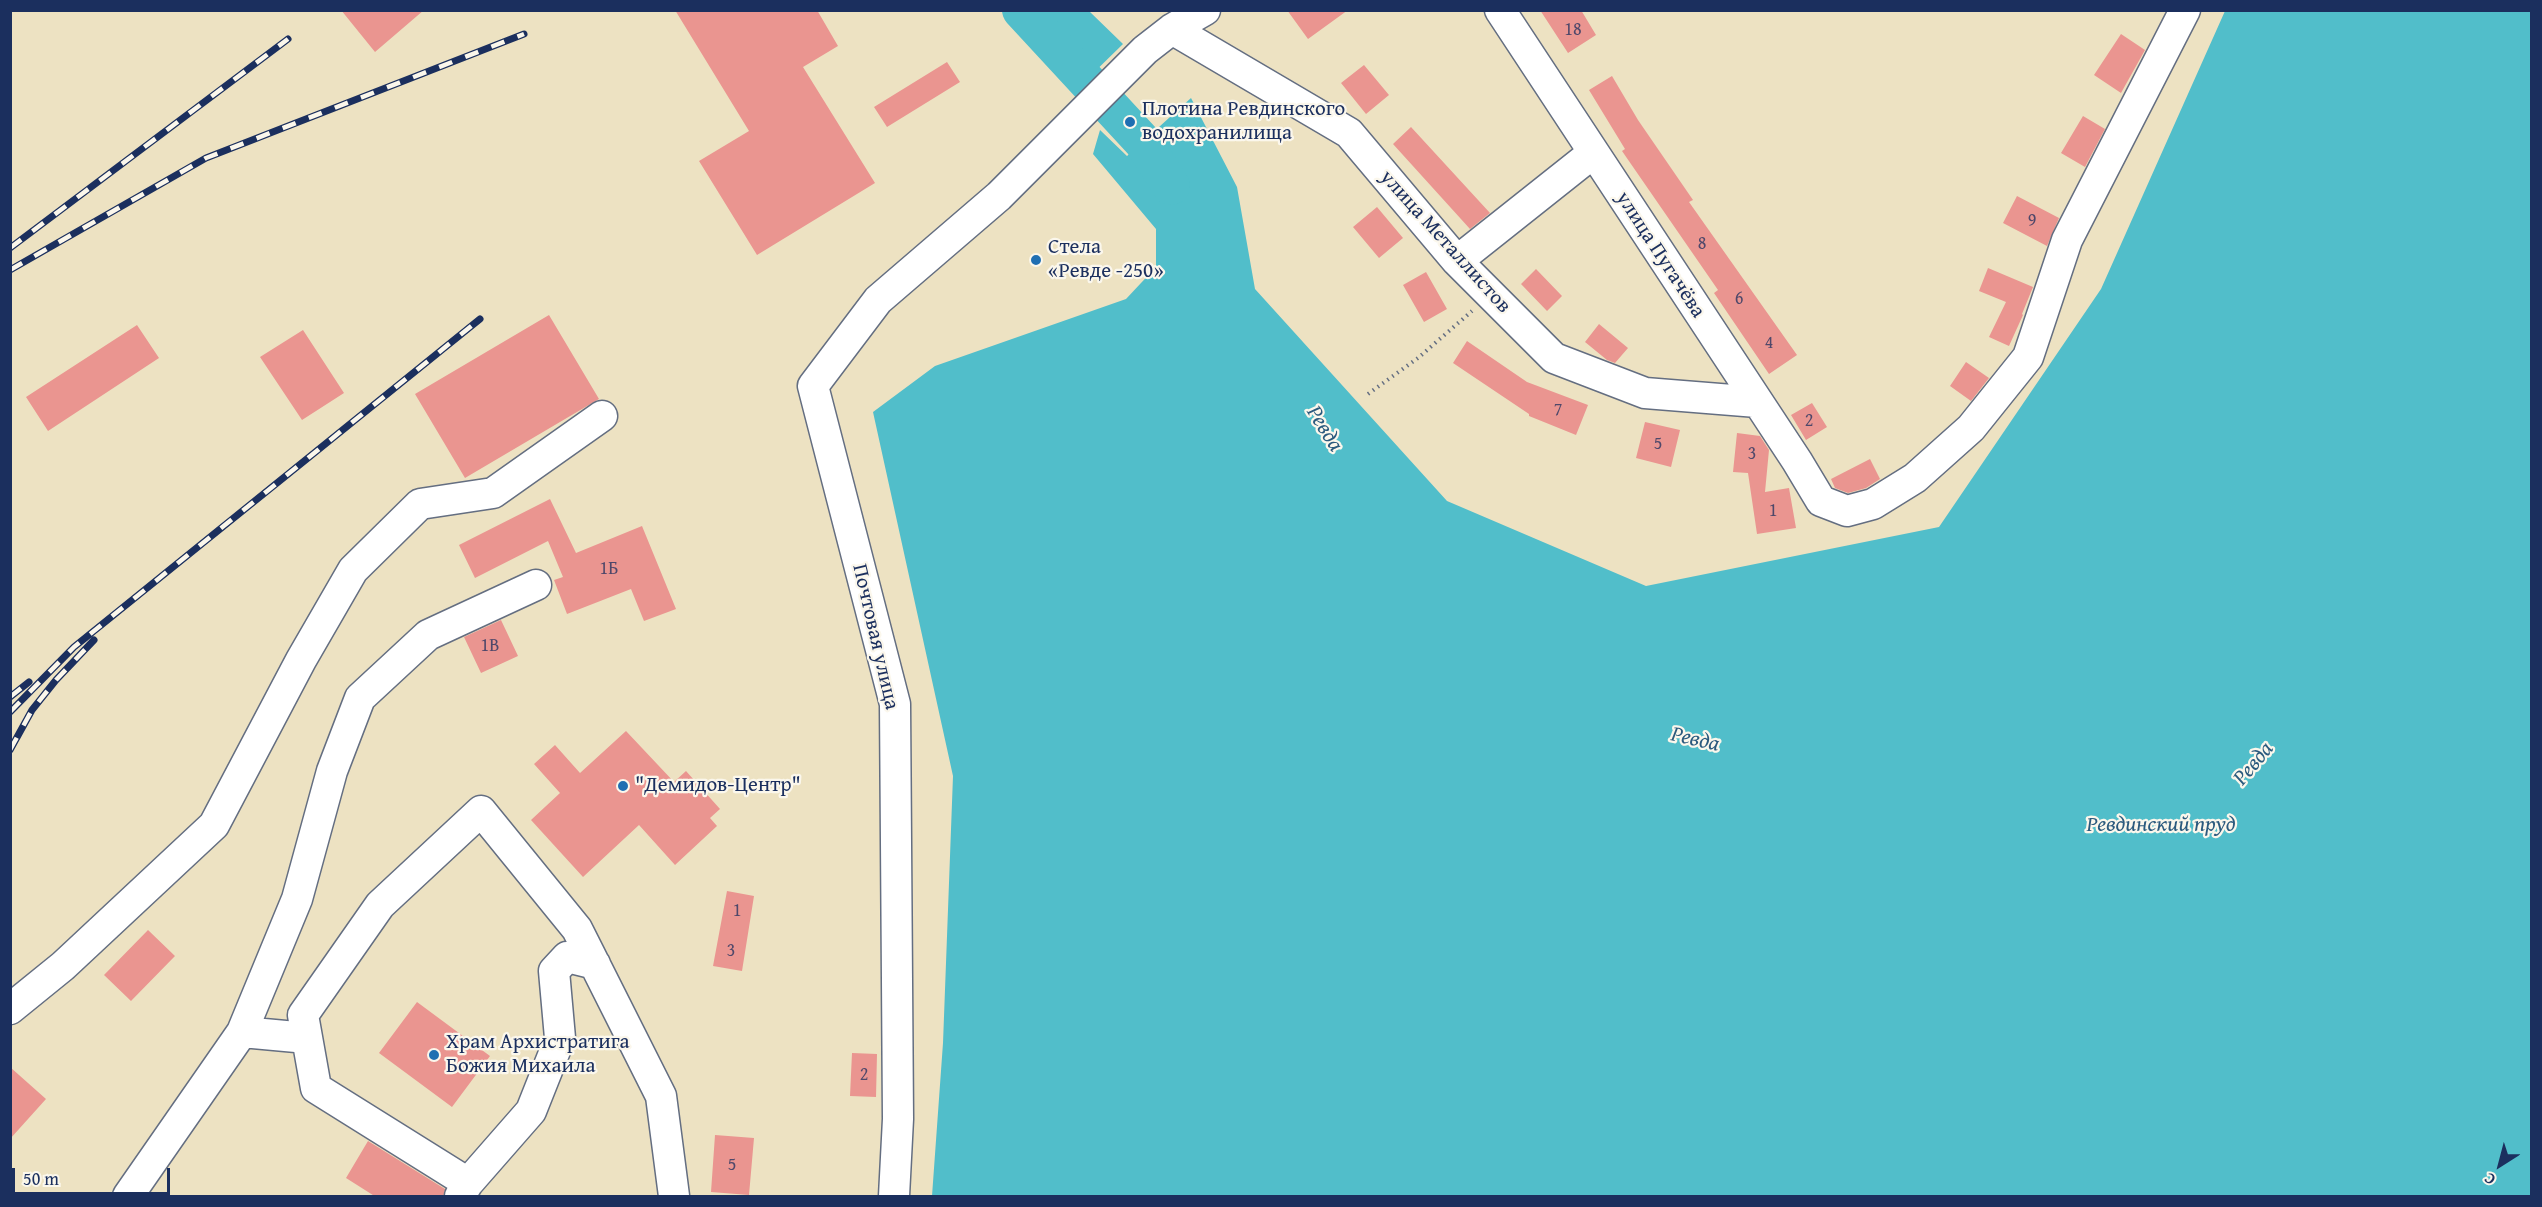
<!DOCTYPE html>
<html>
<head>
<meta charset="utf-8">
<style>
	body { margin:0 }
	#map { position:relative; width:2542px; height:1207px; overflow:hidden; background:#ede2c2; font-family:"Gentium Book Plus",serif }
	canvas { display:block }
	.frame { position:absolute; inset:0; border:12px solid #1b2f5e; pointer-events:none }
	.north { position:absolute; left:2470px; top:1135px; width:60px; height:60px; -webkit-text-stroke:4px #fbf7ec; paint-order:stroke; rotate:216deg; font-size:16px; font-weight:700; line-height:24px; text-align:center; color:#1b2f5e }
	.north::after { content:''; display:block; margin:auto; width:21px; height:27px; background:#1b2f5e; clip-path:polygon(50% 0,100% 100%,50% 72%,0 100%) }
	.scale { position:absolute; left:12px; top:1168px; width:158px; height:27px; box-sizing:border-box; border:3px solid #1b2f5e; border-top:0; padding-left:8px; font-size:18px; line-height:21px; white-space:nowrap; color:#1b2f5e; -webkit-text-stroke:4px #fbf7ec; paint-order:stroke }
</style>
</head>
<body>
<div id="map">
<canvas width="2542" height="1207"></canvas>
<div class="frame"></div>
<div class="north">С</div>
<div class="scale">50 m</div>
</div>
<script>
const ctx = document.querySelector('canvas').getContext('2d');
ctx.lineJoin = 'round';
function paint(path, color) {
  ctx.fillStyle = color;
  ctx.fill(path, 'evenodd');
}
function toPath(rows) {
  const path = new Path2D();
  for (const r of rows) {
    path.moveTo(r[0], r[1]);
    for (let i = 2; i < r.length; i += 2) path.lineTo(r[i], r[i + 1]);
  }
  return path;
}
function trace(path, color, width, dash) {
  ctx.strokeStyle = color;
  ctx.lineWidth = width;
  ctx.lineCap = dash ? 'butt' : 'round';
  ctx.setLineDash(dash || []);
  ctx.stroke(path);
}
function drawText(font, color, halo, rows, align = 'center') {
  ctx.font = font + ' "Gentium Book Plus",serif';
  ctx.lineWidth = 4.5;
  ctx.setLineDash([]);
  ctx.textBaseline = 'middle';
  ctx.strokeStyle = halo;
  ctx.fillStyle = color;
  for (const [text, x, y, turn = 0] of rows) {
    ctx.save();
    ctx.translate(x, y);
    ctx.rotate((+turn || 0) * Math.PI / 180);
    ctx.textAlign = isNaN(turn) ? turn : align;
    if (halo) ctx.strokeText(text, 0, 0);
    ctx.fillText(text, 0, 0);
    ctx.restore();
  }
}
const water = toPath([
	[1007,11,1089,11,1123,44,1079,87],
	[2225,11,2531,11,2531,1196,932,1196,943,1043,953,776,873,412,935,366,1126,299,1156,267,1156,229,1093,154,1100,130,1127,156,1191,98,1237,187,1255,289,1447,501,1646,586,1939,527,2101,289]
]);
const river = toPath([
	[1021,10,1143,142,1171,186]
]);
const building = toPath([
	[341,10,424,10,375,52],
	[675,10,817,10,838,46,803,67,875,183,757,255,699,161,749,131],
	[1287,10,1348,10,1308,39],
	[1540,10,1581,10,1596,35,1568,53],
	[2121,34,2145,50,2121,93,2094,75],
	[947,62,960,82,887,127,874,107],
	[1364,65,1389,95,1366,114,1341,83],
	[1612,76,1638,120,1693,200,1689,202,1797,355,1769,374,1714,293,1718,290,1622,151,1625,149,1589,90],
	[2083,116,2105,129,2085,167,2061,153],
	[1411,127,1490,213,1470,229,1393,144],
	[2017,196,2059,218,2047,246,2003,223],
	[1377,207,1403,238,1379,258,1353,227],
	[1988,268,2033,287,2022,314,2023,315,2009,346,1989,337,2006,302,1979,291],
	[1536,269,1562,296,1547,311,1521,284],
	[1426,272,1447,309,1424,322,1403,285],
	[549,315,599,399,465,478,415,394],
	[1599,324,1628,348,1615,363,1607,360,1585,342],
	[137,325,159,358,48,431,26,397],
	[303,330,344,393,302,420,260,357],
	[1467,341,1527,382,1588,405,1576,435,1529,416,1529,414,1453,363],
	[1966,362,1989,378,1971,401,1950,386],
	[1812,403,1827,427,1806,440,1791,415],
	[1645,422,1680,430,1671,467,1636,458],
	[1737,433,1760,436,1769,450,1765,492,1789,488,1796,528,1757,534,1748,473,1733,472],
	[1870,459,1880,479,1866,488,1848,493,1835,488,1831,479],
	[550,499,576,553,642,526,676,609,644,621,631,589,567,614,554,580,563,577,548,541,475,578,459,545],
	[501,620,518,656,481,673,464,637],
	[626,731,674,782,686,771,720,809,710,818,717,826,675,865,639,825,583,877,531,820,560,793,534,764,555,745,580,773],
	[727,891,754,896,742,971,713,966],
	[148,930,175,956,131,1001,104,975],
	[417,1002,490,1056,452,1107,379,1053],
	[852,1053,877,1054,876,1097,850,1096],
	[10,1067,46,1099,10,1139],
	[715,1135,754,1138,749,1195,711,1192],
	[368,1141,445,1189,443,1197,376,1197,346,1178]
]);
const path = toPath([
	[1368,394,1418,358,1472,311]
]);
const minor = toPath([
	[1500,10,1797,461,1821,501,1847,511,1873,504,1915,478,1971,428,2028,357,2067,240,2185,10],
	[1172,29,1349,133,1457,261,1554,358,1645,393,1757,402],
	[1457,261,1593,153],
	[10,1009,63,966,214,825,301,660,353,570,420,504,493,493,602,416],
	[242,1032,307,1038],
	[468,1183,316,1088,303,1015,380,905,481,811,577,929,661,1096,674,1196],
	[128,1196,242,1032,297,899,332,771,360,698,428,635,536,585],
	[460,1196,468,1183,531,1111,560,1038,554,971,567,957,595,964],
	[894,1196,898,1119,895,704,813,386,878,300,999,196,1145,50,1172,29,1205,10]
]);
const rail = toPath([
	[10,248,288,39],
	[10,270,206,158,524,34],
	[10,697,29,682],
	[10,712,74,647,480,319],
	[10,750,32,710,56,680,94,640]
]);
const markers = [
	[1130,122,6,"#1f6fb2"],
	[1036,260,6,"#1f6fb2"],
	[623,786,6,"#1f6fb2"],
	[434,1055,6,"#1f6fb2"]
];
const numberNames = [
	["18",1573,30],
	["9",2032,221],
	["8",1702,244],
	["6",1739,299],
	["4",1769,343],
	["7",1558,410],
	["2",1809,421],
	["5",1658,444],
	["3",1752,454],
	["1",1773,511],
	["1Б",609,569],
	["1В",490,646],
	["1",737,911],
	["3",731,951],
	["2",864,1075],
	["5",732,1165]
];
const poiNames = [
	["Плотина Ревдинского",1142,110],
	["водохранилища",1142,134],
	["Стела",1048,248],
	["«Ревде -250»",1048,272],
	["\"Демидов-Центр\"",635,786],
	["Храм Архистратига",446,1043],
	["Божия Михаила",446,1067]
];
const streetNames = [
	["улица Металлистов",1445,242,48],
	["улица Пугачёва",1660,255,57],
	["Почтовая улица",875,637,77]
];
const waterNames = [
	["Ревда",1324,429,58],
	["Ревда",1695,740,13],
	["Ревда",2254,764,-50],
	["Ревдинский пруд",2161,825]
];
paint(water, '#51beca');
trace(river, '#51beca', 38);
paint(building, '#ea9590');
trace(minor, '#646e81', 33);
trace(path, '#646e81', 4, [1.5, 4.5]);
trace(minor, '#fff', 30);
trace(rail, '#1b2f5e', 7);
trace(rail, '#fbf7ec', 4.5, [14]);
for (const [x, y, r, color] of markers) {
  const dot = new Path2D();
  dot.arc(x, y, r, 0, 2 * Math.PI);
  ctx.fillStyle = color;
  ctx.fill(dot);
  trace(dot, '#fbf7ec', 2);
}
drawText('18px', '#4f486a', null, numberNames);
drawText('21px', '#1b2f5e', '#fbf7ec', poiNames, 'left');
drawText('21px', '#1b2f5e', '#fbf7ec', streetNames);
drawText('italic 22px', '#2b5a7e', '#fbf7ec', waterNames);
</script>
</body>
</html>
